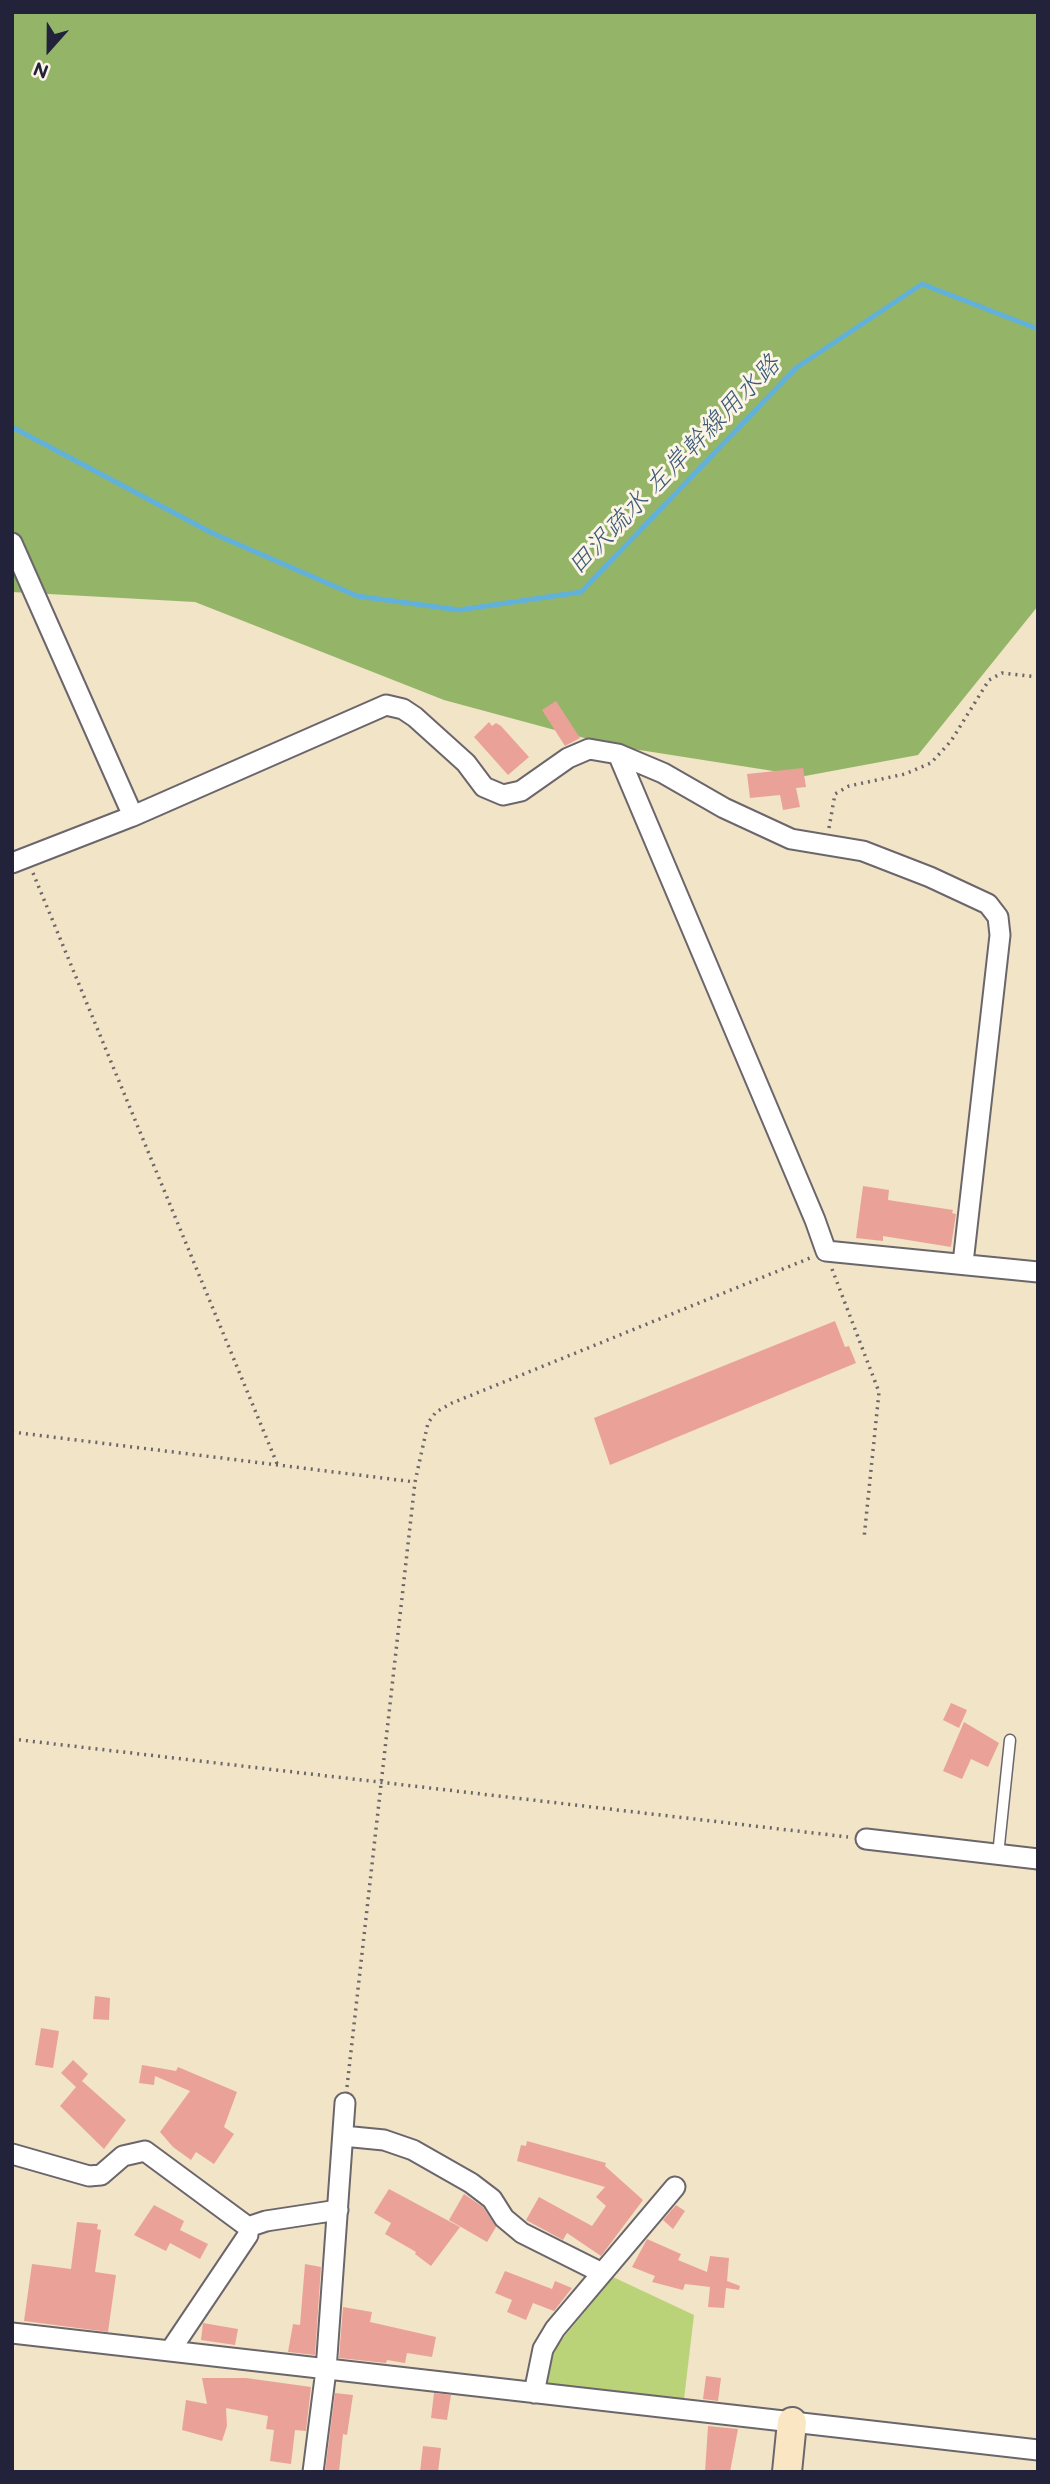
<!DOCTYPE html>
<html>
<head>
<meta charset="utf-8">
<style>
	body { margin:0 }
	#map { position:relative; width:1050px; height:2484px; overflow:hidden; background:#f2e4c6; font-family:"Balsamiq Sans",sans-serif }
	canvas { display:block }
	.frame { position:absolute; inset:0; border:14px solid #22223b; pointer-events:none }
	.north { position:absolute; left:14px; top:14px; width:70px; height:70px; -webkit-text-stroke:5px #fcf5e5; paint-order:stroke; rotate:201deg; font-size:19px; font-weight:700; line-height:28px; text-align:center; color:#22223b }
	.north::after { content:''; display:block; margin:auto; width:24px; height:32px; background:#22223b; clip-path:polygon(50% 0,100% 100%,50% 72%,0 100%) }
</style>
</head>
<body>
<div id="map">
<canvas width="1050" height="2484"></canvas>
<div class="frame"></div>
<div class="north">N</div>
</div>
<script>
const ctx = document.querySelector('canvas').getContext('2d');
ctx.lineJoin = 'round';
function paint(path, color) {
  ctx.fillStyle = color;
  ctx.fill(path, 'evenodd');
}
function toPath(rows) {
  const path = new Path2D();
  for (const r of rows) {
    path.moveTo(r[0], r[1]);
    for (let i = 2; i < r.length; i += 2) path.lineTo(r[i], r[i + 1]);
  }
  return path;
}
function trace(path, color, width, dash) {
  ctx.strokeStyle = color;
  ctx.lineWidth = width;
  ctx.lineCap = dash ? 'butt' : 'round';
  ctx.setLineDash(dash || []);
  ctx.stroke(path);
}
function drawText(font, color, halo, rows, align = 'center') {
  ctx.font = font + ' "Balsamiq Sans","Klee One",sans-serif';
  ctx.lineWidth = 6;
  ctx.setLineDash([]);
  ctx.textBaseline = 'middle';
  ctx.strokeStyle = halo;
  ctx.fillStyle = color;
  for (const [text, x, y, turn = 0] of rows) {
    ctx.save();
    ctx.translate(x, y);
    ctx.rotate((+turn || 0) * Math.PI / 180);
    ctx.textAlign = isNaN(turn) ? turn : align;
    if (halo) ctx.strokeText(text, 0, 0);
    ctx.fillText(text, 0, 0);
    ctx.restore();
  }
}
const green = toPath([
	[613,2277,694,2315,684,2399,547,2384,546,2369,551,2353]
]);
const forest = toPath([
	[12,12,1038,12,1038,606,918,755,805,776,614,746,444,700,195,602,12,592]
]);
const stream = toPath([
	[12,427,212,533,357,596,459,610,581,592,796,368,922,284,1038,329]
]);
const building = toPath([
	[556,701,580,738,565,746,542,710],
	[489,722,492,726,496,723,501,726,529,757,508,775,474,737],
	[803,768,806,787,796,788,800,807,783,810,780,795,750,798,747,774],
	[863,1186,889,1190,888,1200,953,1210,952,1213,956,1214,951,1247,883,1236,883,1241,856,1238],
	[835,1321,845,1347,849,1346,856,1363,610,1465,594,1418],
	[951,1703,967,1710,959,1728,943,1720],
	[964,1722,999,1743,988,1767,971,1759,962,1779,943,1771],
	[95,1996,110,1998,109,2020,93,2019],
	[41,2028,59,2031,53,2068,35,2065],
	[73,2060,88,2074,82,2081,126,2120,104,2149,60,2106,76,2087,61,2073],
	[142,2065,176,2071,178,2067,237,2092,224,2127,234,2134,214,2164,196,2152,191,2160,173,2147,160,2132,190,2091,155,2076,154,2085,139,2083],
	[527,2141,606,2163,605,2166,643,2200,601,2256,567,2233,563,2240,526,2220,539,2197,592,2226,606,2206,596,2197,605,2187,517,2161,521,2145,526,2146],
	[389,2189,460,2227,431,2266,415,2254,416,2252,385,2234,391,2223,374,2213],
	[464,2194,483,2207,496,2227,487,2242,449,2220],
	[154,2205,184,2221,180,2230,208,2244,200,2259,170,2243,166,2251,134,2235],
	[676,2205,685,2211,673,2229,663,2220],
	[77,2222,98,2224,97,2229,101,2230,95,2272,116,2275,108,2332,24,2321,32,2264,71,2269],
	[647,2239,681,2254,678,2260,707,2272,710,2256,729,2258,727,2281,740,2286,739,2290,726,2288,724,2308,708,2307,710,2287,685,2284,683,2290,652,2282,655,2276,632,2267],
	[305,2264,321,2267,315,2355,288,2352,293,2324,300,2325],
	[505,2271,552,2289,555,2281,572,2288,554,2311,533,2303,526,2320,507,2312,512,2300,495,2293],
	[343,2307,372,2312,370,2322,436,2337,432,2357,407,2353,405,2363,387,2360,386,2363,339,2358],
	[203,2323,238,2329,235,2345,201,2340],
	[706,2376,721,2378,718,2401,703,2399],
	[202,2378,246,2378,311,2387,306,2431,295,2430,291,2464,270,2461,274,2430,266,2429,268,2416,226,2408,227,2426,222,2441,182,2430,186,2400,207,2404],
	[335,2393,353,2395,347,2435,343,2434,339,2472,325,2472],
	[434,2393,451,2395,447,2420,431,2418],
	[708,2426,738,2429,730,2472,705,2472],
	[423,2446,441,2448,438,2472,420,2472]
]);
const path = toPath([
	[829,828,835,794,849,786,905,774,931,763,951,741,989,680,1002,673,1038,677],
	[33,873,278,1466],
	[832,1269,879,1392,864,1538],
	[12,1432,415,1482],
	[12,1739,848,1837],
	[347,2087,415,1482,428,1423,436,1412,452,1403,810,1258]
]);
const lane = toPath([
	[998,1855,1010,1740]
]);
const street = toPath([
	[12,543,133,816],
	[618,754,815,1220,826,1251,1038,1272],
	[12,863,133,816,386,705,403,709,415,717,466,763,484,787,503,795,521,791,568,758,589,749,618,754,663,773,724,808,791,839,863,851,930,877,988,904,998,917,1000,935,963,1263],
	[866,1839,1038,1859],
	[343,2136,384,2140,413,2150,471,2183,492,2199,504,2218,522,2233,600,2272],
	[12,2154,89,2176,101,2175,123,2156,145,2151,248,2227,248,2235,170,2351],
	[248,2227,266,2221,338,2210],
	[12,2333,1038,2450],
	[534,2393,543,2349,555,2329,675,2187],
	[313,2472,326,2370,345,2103]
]);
const secondary = toPath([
	[787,2472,792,2422]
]);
const waterNames = [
	["田沢疏水 左岸幹線用水路",675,466,-46]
];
paint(green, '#bbd378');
paint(forest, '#94b568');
trace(stream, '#61b1db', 5);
paint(building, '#eaa298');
trace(lane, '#6b666c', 13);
trace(street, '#6b666c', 23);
trace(secondary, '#6b666c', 32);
trace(path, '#6b666c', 3.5, [2, 5]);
trace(lane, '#fff', 10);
trace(street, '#fff', 19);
trace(secondary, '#fbe6c4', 28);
drawText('italic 26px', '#3b5b7b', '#fcf5e5', waterNames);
</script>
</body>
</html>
